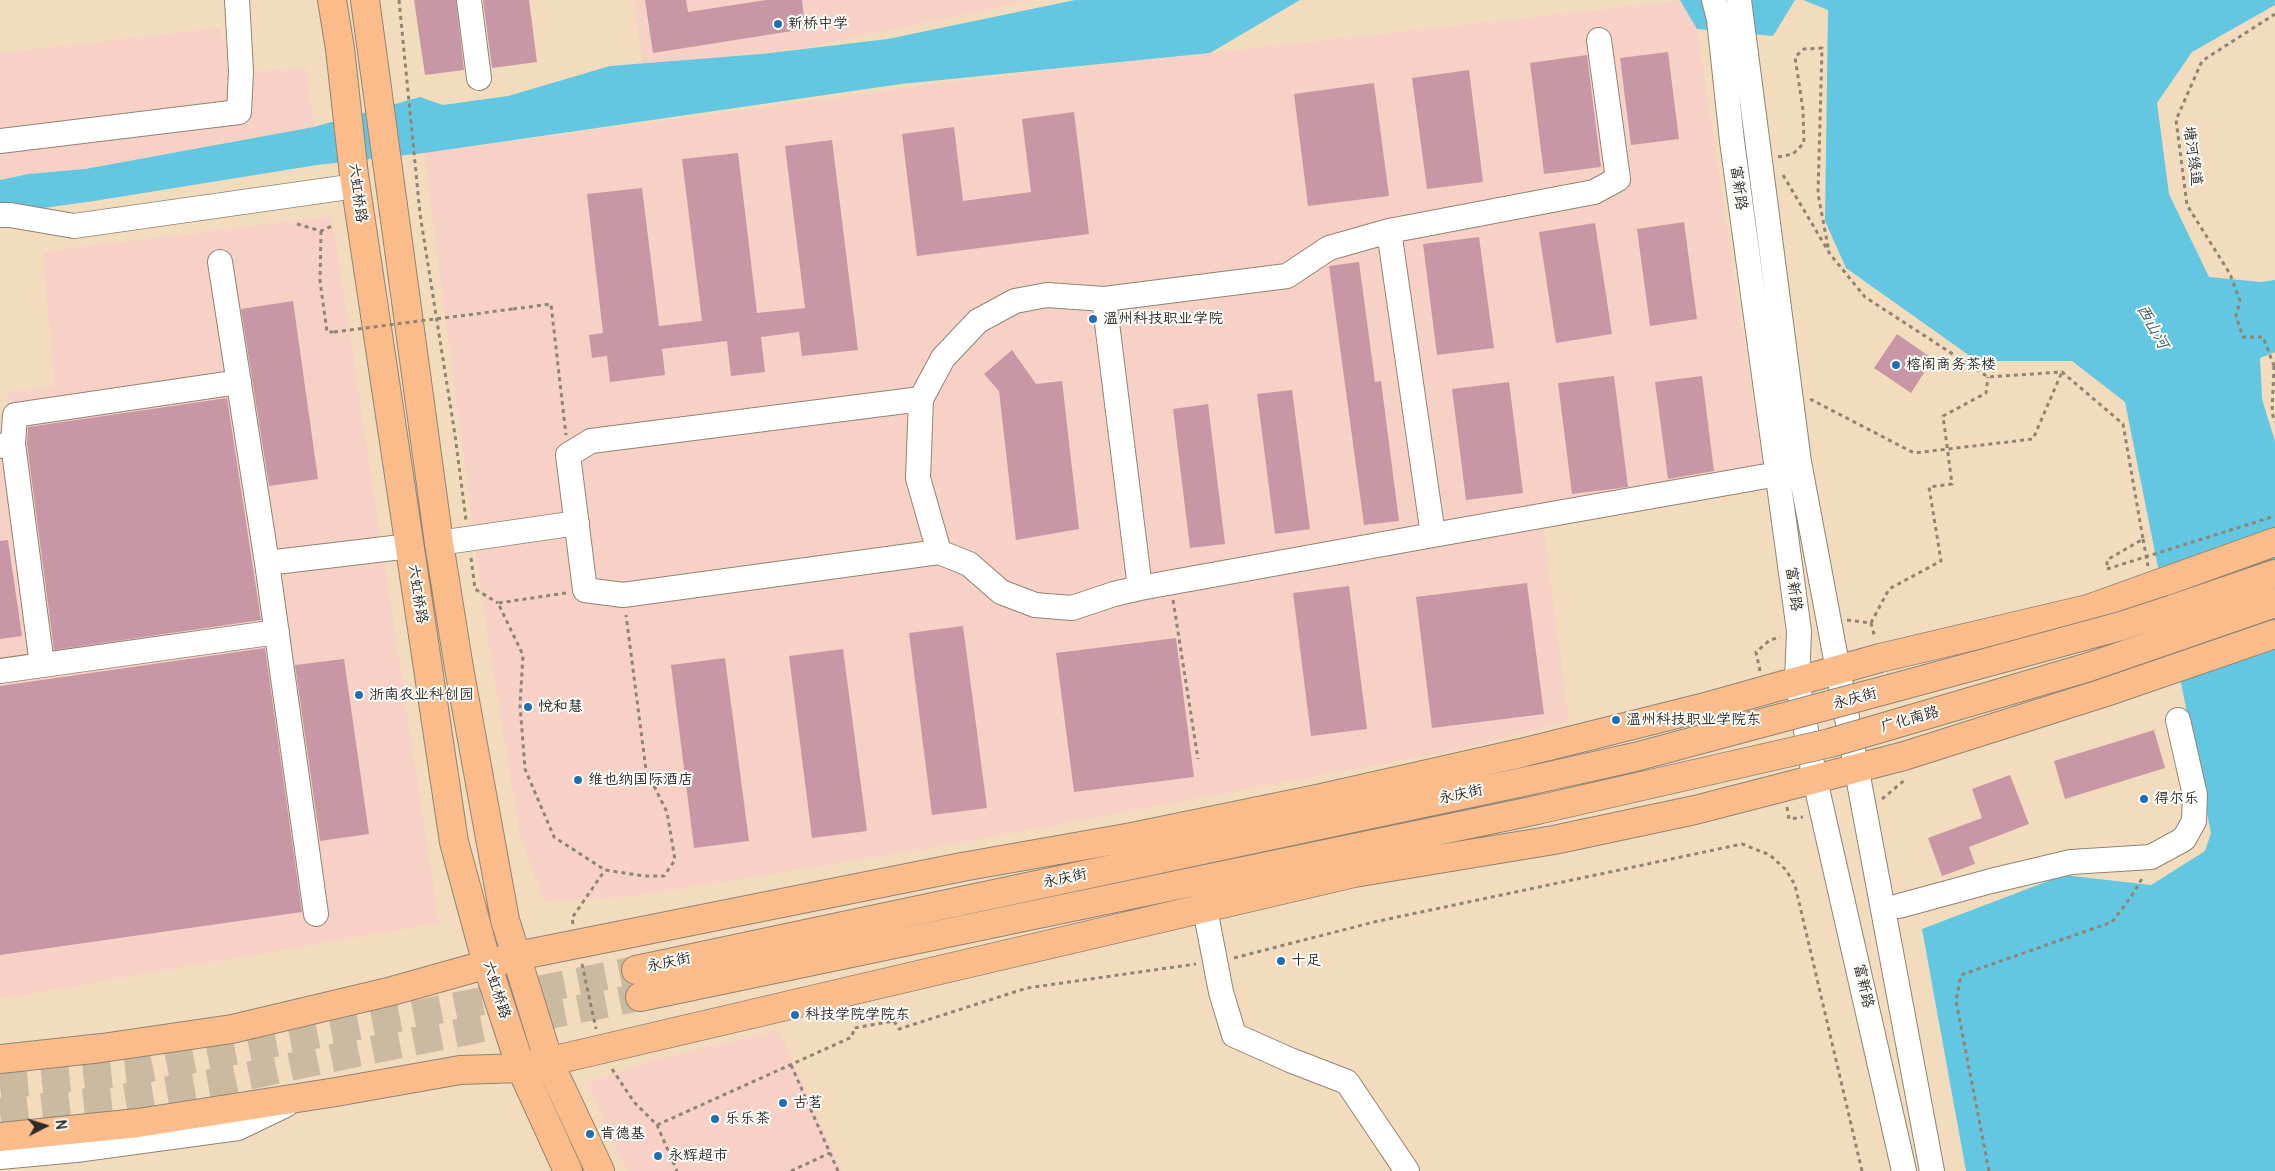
<!DOCTYPE html>
<html>
<head>
<meta charset="utf-8">
<style>
	body { margin:0 }
	#map { position:relative; width:2275px; height:1171px; overflow:hidden; background:#f3dcbd; font-family:Pangolin,sans-serif }
	canvas { display:block }
	.north { position:absolute; left:20px; top:1101px; width:50px; height:50px; -webkit-text-stroke:4px #fdfcf7; paint-order:stroke; rotate:85deg; font-size:14px; font-weight:700; line-height:20px; text-align:center; color:#2b2b2b }
	.north::after { content:''; display:block; margin:auto; width:18px; height:22px; background:#2b2b2b; clip-path:polygon(50% 0,100% 100%,50% 72%,0 100%) }
</style>
</head>
<body>
<div id="map">
<canvas width="2275" height="1171"></canvas>
<div class="north">N</div>
</div>
<script>
const ctx = document.querySelector('canvas').getContext('2d');
ctx.lineJoin = 'round';
function paint(path, color) {
  ctx.fillStyle = color;
  ctx.fill(path, 'evenodd');
}
function toPath(rows) {
  const path = new Path2D();
  for (const r of rows) {
    path.moveTo(r[0], r[1]);
    for (let i = 2; i < r.length; i += 2) path.lineTo(r[i], r[i + 1]);
  }
  return path;
}
function trace(path, color, width, dash) {
  ctx.strokeStyle = color;
  ctx.lineWidth = width;
  ctx.lineCap = dash ? 'butt' : 'round';
  ctx.setLineDash(dash || []);
  ctx.stroke(path);
}
function drawText(font, color, halo, rows, align = 'center') {
  ctx.font = font + ' Pangolin,"LXGW WenKai TC",sans-serif';
  ctx.lineWidth = 4;
  ctx.setLineDash([]);
  ctx.textBaseline = 'middle';
  ctx.strokeStyle = halo;
  ctx.fillStyle = color;
  for (const [text, x, y, turn = 0] of rows) {
    ctx.save();
    ctx.translate(x, y);
    ctx.rotate((+turn || 0) * Math.PI / 180);
    ctx.textAlign = isNaN(turn) ? turn : align;
    if (halo) ctx.strokeText(text, 0, 0);
    ctx.fillText(text, 0, 0);
    ctx.restore();
  }
}
const built = toPath([
	[634,0,1034,0,804,48,643,67],
	[1685,0,1693,0,1766,486,1542,515,1569,721,1461,749,928,849,634,896,544,902,520,835,487,635,424,153,957,81],
	[220,28,234,74,306,67,314,127,85,169,28,174,0,179,0,53],
	[332,216,439,923,0,999,0,439,12,437,7,393,54,385,43,252],
	[779,1030,842,1171,627,1171,587,1083,653,1060]
]);
const water = toPath([
	[1075,0,1300,0,1210,53,901,84,424,153,317,165,94,201,0,214,0,180,28,174,85,169,314,127,420,97,443,105,508,96,610,66,761,54,888,39],
	[1680,0,1795,0,1773,36,1697,29],
	[1803,0,2275,0,2275,5,2192,52,2157,103,2169,194,2209,277,2261,282,2275,280,2275,352,2260,358,2262,399,2275,441,2275,1171,1966,1171,1922,929,2064,875,2151,885,2205,851,2211,833,2125,402,2072,361,1977,361,1846,268,1825,221,1828,10]
]);
const building = toPath([
	[414,0,456,0,464,70,425,75],
	[483,0,529,0,537,62,492,68],
	[645,0,686,0,688,12,766,0,802,0,805,29,653,53],
	[1668,52,1679,139,1631,145,1620,58],
	[1587,55,1601,167,1544,174,1530,63],
	[1469,70,1483,182,1427,189,1412,78],
	[1374,83,1389,196,1308,206,1294,94],
	[1074,112,1089,234,917,256,902,134,954,127,963,201,1031,192,1022,119],
	[832,140,858,350,802,356,799,332,761,337,765,372,731,376,727,341,662,349,665,375,610,382,607,356,592,358,589,335,603,333,587,194,642,188,659,326,702,321,682,159,738,153,757,313,805,308,785,146],
	[1684,222,1697,319,1650,326,1637,229],
	[1595,223,1612,334,1556,343,1539,232],
	[1479,237,1494,348,1437,355,1423,244],
	[1359,262,1375,382,1381,381,1399,521,1364,525,1329,266],
	[293,301,318,479,269,486,241,309],
	[1897,334,1933,359,1911,393,1874,368],
	[1012,350,1036,384,1062,381,1079,529,1016,540,999,391,984,374],
	[1614,376,1628,487,1572,494,1558,383],
	[1702,376,1714,471,1668,479,1655,382],
	[1509,382,1523,493,1466,500,1452,389],
	[1292,390,1310,529,1275,534,1257,394],
	[227,398,261,620,54,650,27,444,28,427],
	[1208,404,1225,544,1190,548,1173,409],
	[8,540,22,636,0,639,0,541],
	[1527,583,1544,714,1432,728,1416,597],
	[1349,586,1367,729,1311,736,1293,593],
	[963,626,987,808,932,815,909,633],
	[1176,638,1194,777,1074,792,1056,653],
	[265,648,302,912,0,955,0,686],
	[843,649,867,831,812,838,789,656],
	[725,658,749,841,694,848,671,665],
	[344,659,369,834,320,841,295,665],
	[2154,730,2165,768,2065,799,2054,761],
	[2010,775,2029,824,1969,847,1975,864,1942,876,1928,838,1982,818,1972,789]
]);
const majorTunnel = toPath([
	[0,1085,130,1072,636,970],
	[0,1112,116,1099,223,1081,366,1051,640,997]
]);
const path = toPath([
	[399,0,420,214,455,435,466,520],
	[1778,157,1793,154,1804,143,1803,110,1795,57,1804,49,1822,48,1818,194,1829,252],
	[1783,175,1830,254,1865,297,1988,377,2062,372,2123,424,2143,539,2107,560,2107,569],
	[297,224,321,231,332,226],
	[321,231,320,281,327,332,334,332],
	[513,309,551,304,566,435],
	[2274,366,2263,337,2243,337,2236,316,2240,301,2230,274,2187,205,2176,120,2202,61,2275,14],
	[2274,366,2272,413,2275,422],
	[1810,399,1914,453,2033,439,2062,372],
	[2143,539,2148,566],
	[471,558,475,589,498,603],
	[566,593,498,603,523,655,520,705,525,769,554,837,605,870,644,876,664,876,675,860,667,812,646,770,626,615],
	[1173,600,1198,759],
	[1847,620,1871,623,1875,638],
	[1871,623,1889,589,1941,561,1929,487,1952,484,1943,416,1986,393,1988,377],
	[1760,671,1756,652,1770,640,1780,637],
	[1882,799,1906,779],
	[1787,807,1789,819,1803,817],
	[573,924,572,918,605,870],
	[1234,958,1374,922,1742,844,1770,855,1786,870,1795,885,1862,1171],
	[582,964,596,1029],
	[791,1065,838,1171],
	[612,1069,634,1102,657,1125,677,1171],
	[657,1125,852,1037,854,1028,894,1021,899,1029,1027,988,1196,964],
	[791,1171,830,1153],
	[1989,1171,1956,1001,1961,975,2112,922,2131,897,2143,877]
]);
const minor = toPath([
	[469,0,479,78],
	[1714,0,1719,19,1732,141,1799,631,1797,681,1815,780,1904,1171],
	[1739,0,1799,462,1932,1171],
	[0,141,239,112,241,71,237,0],
	[0,215,10,215,74,226,356,186],
	[1389,231,1329,248,1287,276,1104,299,1047,295,1015,301,978,321,943,358,921,399,918,478,939,552,969,564,1001,592,1035,605,1072,608,1114,594,1140,588,1433,535,1389,231,1594,192,1618,179,1599,40],
	[220,262,267,563,316,914],
	[1104,299,1140,588],
	[921,399,591,441,568,455,585,590,623,595,939,552],
	[13,444,42,665],
	[0,446,13,444,15,415,239,382],
	[1433,535,1778,474],
	[439,543,577,523],
	[267,563,410,546],
	[0,671,277,632],
	[1899,906,1991,881,2071,862,2151,857,2184,839,2194,821,2195,795,2178,720],
	[1205,909,1221,992,1234,1035,1290,1060,1347,1082,1407,1171],
	[0,1157,76,1150,238,1128,286,1105]
]);
const major = toPath([
	[332,0,340,49,354,175,454,842,487,964,521,1068,568,1171],
	[365,0,439,543,459,668,505,920,549,1062,600,1171],
	[2173,609,2275,574],
	[2179,636,2275,603],
	[636,970,1532,780],
	[640,997,1537,810],
	[0,1059,102,1048,232,1029,392,991,517,956,962,867,1132,837,1317,799,1521,753,1709,706,1880,658,2088,609,2275,542],
	[0,1137,138,1123,336,1092,460,1070,521,1068,1354,873,1554,840,1695,810,1904,756,2103,693,2275,634]
]);
const pathBridge = toPath([
	[334,332,513,309],
	[2107,569,2275,516]
]);
const majorBridge = toPath([
	[1532,780,1635,757,1893,688,2121,626,2173,609],
	[1537,810,1830,743,2089,667,2179,636]
]);
const markers = [
	[778,24,5,"#1f6fb2"],
	[1093,319,5,"#1f6fb2"],
	[1896,365,5,"#1f6fb2"],
	[359,695,5,"#1f6fb2"],
	[528,707,5,"#1f6fb2"],
	[1616,720,5,"#1f6fb2"],
	[578,780,5,"#1f6fb2"],
	[2144,799,5,"#1f6fb2"],
	[1281,961,5,"#1f6fb2"],
	[795,1015,5,"#1f6fb2"],
	[783,1103,5,"#1f6fb2"],
	[715,1119,5,"#1f6fb2"],
	[590,1134,5,"#1f6fb2"],
	[658,1156,5,"#1f6fb2"]
];
const poiNames = [
	["新桥中学",788,24],
	["温州科技职业学院",1103,319],
	["榕阁商务茶楼",1906,365],
	["浙南农业科创园",369,695],
	["悦和慧",538,707],
	["温州科技职业学院东",1626,720],
	["维也纳国际酒店",588,780],
	["得尔乐",2154,799],
	["十足",1291,961],
	["科技学院学院东",805,1015],
	["古茗",793,1103],
	["乐乐茶",725,1119],
	["肯德基",600,1134],
	["永辉超市",668,1156]
];
const streetNames = [
	["塘河绿道",2192,156,82],
	["富新路",1738,188,82],
	["六虹桥路",357,193,82],
	["富新路",1793,589,82],
	["六虹桥路",417,594,81],
	["永庆街",1855,699,-15],
	["广化南路",1910,720,-16],
	["永庆街",1461,795,-12],
	["永庆街",1065,879,-12],
	["永庆街",669,963,-12],
	["富新路",1863,986,77],
	["六虹桥路",496,990,72]
];
const waterNames = [
	["西山河",2152,327,61]
];
paint(built, '#f7d1c6');
paint(water, '#63c7e1');
paint(building, '#c897a6');
trace(majorTunnel, '#cbb9a0', 28, [28, 14]);
trace(minor, '#8f8474', 26);
trace(major, '#8f8474', 30);
trace(path, '#8f8474', 3, [4, 4]);
trace(minor, '#fff', 24);
trace(major, '#fabc8b', 28);
trace(majorBridge, '#8f8474', 30, []);
trace(pathBridge, '#8f8474', 3, [4, 4]);
trace(majorBridge, '#fabc8b', 28);
for (const [x, y, r, color] of markers) {
  const dot = new Path2D();
  dot.arc(x, y, r, 0, 2 * Math.PI);
  ctx.fillStyle = color;
  ctx.fill(dot);
  trace(dot, '#fdfcf7', 2);
}
drawText('15px', '#2b2b2b', '#fdfcf7', poiNames, 'left');
drawText('15px', '#2b2b2b', '#fdfcf7', streetNames);
drawText('italic 16px', '#3c5a62', '#fdfcf7', waterNames);
</script>
</body>
</html>
